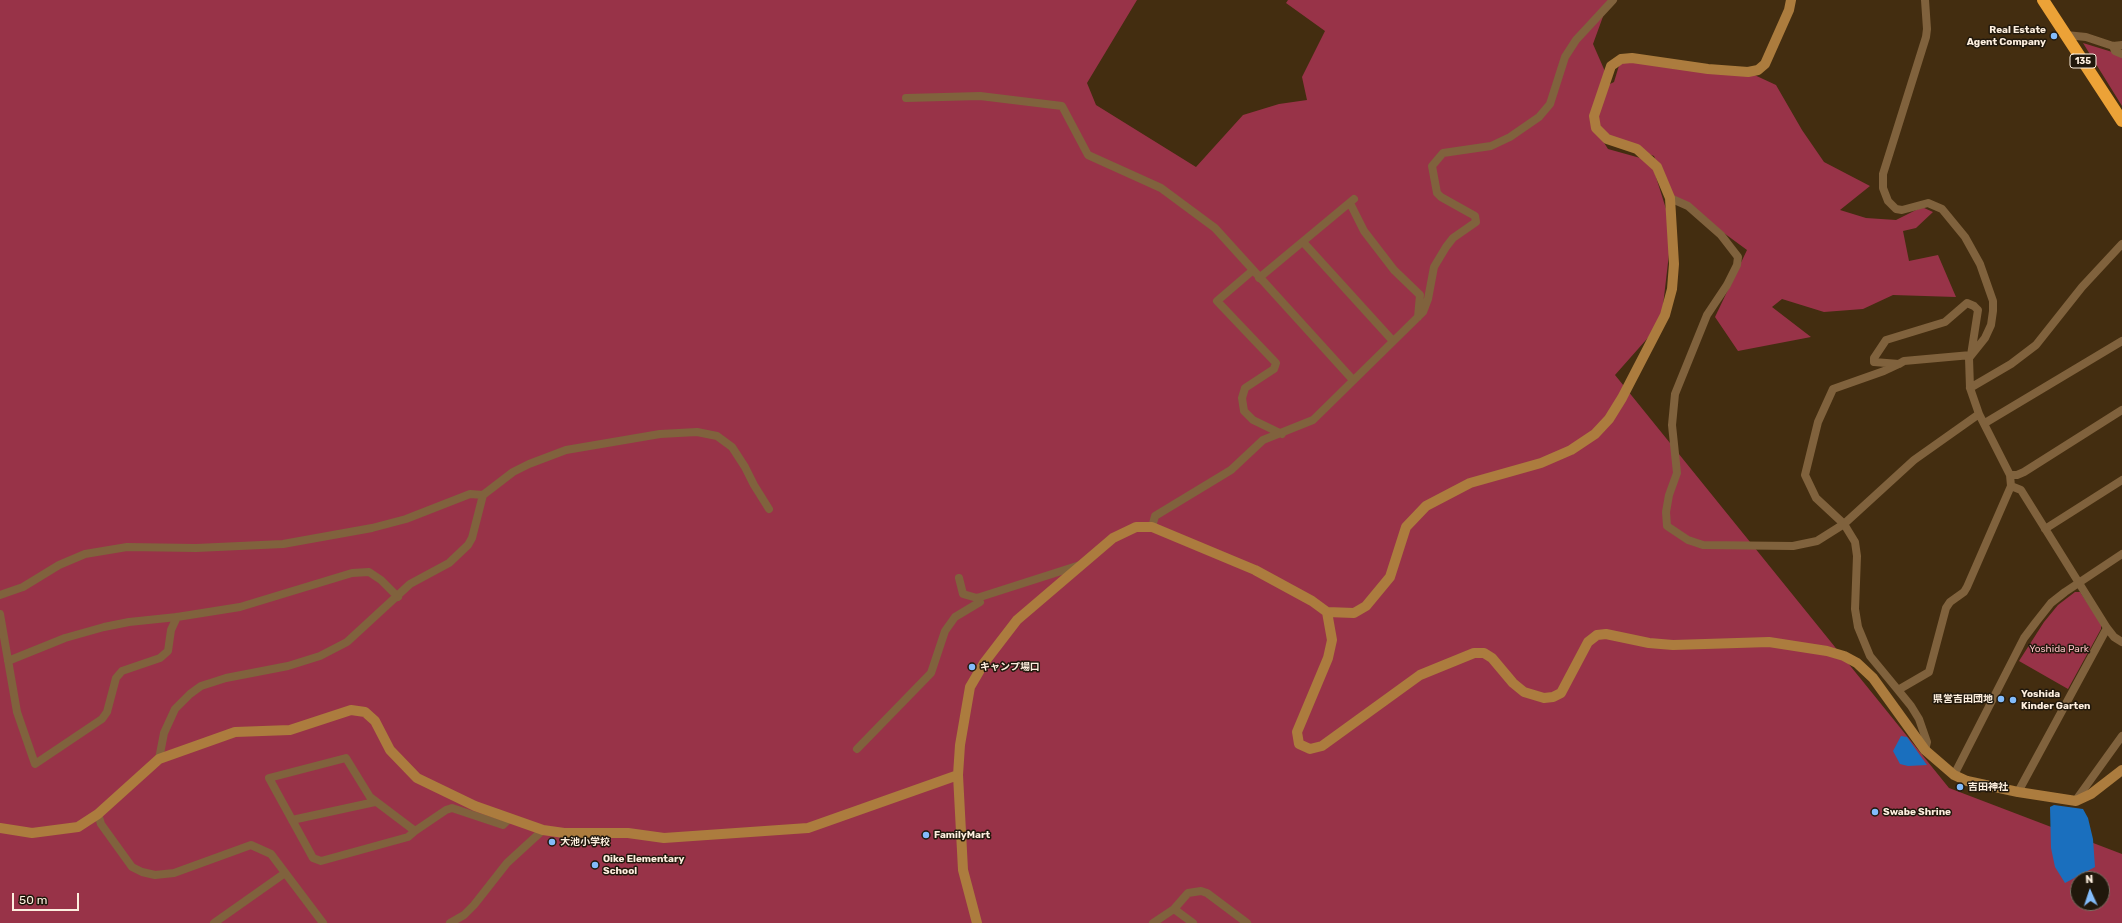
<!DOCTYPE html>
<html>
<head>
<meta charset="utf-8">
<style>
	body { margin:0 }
	#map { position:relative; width:2122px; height:923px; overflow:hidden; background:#432d10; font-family:Rubik,sans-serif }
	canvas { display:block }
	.north { position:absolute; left:2070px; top:871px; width:40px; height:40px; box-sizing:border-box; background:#21180c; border:1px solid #796e60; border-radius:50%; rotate:357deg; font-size:11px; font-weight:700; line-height:16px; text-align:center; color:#fdefdf }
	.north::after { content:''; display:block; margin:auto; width:14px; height:18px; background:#83bcfb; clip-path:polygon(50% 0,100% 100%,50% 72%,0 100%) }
	.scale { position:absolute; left:12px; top:893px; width:67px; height:18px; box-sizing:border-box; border:2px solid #fdefdf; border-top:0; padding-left:5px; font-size:12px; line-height:14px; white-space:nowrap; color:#fdefdf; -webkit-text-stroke:3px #21180c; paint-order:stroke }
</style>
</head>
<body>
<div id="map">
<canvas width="2122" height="923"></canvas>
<div class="north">N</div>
<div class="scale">50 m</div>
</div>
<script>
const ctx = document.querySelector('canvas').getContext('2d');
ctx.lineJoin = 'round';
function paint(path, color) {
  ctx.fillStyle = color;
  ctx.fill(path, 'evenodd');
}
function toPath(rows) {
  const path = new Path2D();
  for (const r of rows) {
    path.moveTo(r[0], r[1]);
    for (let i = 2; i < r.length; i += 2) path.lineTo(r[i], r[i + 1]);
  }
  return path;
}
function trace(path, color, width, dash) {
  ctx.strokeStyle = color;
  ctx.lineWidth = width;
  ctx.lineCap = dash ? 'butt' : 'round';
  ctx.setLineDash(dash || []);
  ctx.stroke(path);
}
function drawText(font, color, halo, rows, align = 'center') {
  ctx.font = font + ' Rubik,"Noto Sans JP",sans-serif';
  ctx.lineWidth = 3;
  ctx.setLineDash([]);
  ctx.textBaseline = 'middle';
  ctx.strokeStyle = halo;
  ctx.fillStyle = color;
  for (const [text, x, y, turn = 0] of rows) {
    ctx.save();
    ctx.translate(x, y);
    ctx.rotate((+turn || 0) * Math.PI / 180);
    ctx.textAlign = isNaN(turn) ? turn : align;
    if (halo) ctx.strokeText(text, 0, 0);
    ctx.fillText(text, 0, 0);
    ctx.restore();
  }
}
const green = toPath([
	[0,0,1137,0,1087,83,1096,105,1196,167,1243,115,1279,104,1307,100,1302,77,1325,31,1286,3,1288,0,1609,0,1593,44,1607,76,1602,88,1614,82,1621,59,1748,72,1776,85,1802,130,1824,162,1870,186,1840,210,1866,218,1896,220,1922,207,1933,212,1916,228,1903,231,1909,261,1938,255,1956,297,1893,295,1863,309,1824,312,1782,299,1772,307,1811,337,1738,351,1715,317,1747,250,1698,214,1670,198,1654,156,1607,139,1591,122,1608,149,1651,161,1672,228,1661,323,1615,375,1949,788,2122,854,2122,923,0,923],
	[2078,879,2102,879,2102,903,2078,903],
	[2083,43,2122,55,2122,106],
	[2075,592,2080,592,2101,623,2101,629,2068,689,2019,661,2044,622,2058,605]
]);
const water = toPath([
	[1901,736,1907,737,1927,765,1908,766,1900,764,1893,751],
	[2054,805,2083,809,2088,818,2093,839,2095,867,2065,883,2055,867,2051,848,2050,807]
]);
const street = toPath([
	[1925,0,1927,29,1926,37,1883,174,1883,188,1888,201,1896,209,1902,210,1928,203,1942,209,1965,237,1980,264,1993,301,1993,311,1991,325,1985,338,1969,358,1970,388,1979,414,2010,475,2011,486,1967,587,1964,592,1950,602,1946,608,1929,672,1898,690,1911,706,1919,719,1927,742,1925,750],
	[2066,35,2086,37,2113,46,2122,45],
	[2113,46,2115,51,2122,54],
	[906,98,980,96,1062,106,1088,155,1161,188,1215,228,1353,380],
	[1670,198,1688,206,1721,235,1738,257,1737,265,1727,285,1707,315,1675,394,1672,425,1677,473,1669,495,1666,512,1667,526,1688,540,1703,545,1793,546,1817,541,1844,524,1914,460,1979,414],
	[1350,203,1364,231,1394,270,1420,295,1418,317],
	[1303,242,1393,341],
	[1252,271,1217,301,1276,363,1274,369,1245,388,1242,398,1244,411,1253,420,1282,434],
	[1259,278,1354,199],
	[1970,388,2011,364,2036,345,2082,287,2122,244],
	[1985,423,2122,341],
	[2010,475,2017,475,2024,472,2122,410],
	[2011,486,2021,490,2107,628,2114,637,2122,642],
	[1152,527,1155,516,1231,470,1263,440,1313,420,1423,312,1428,299,1434,267,1446,247,1453,238,1476,222,1475,216,1441,197,1437,193,1432,166,1443,153,1491,146,1510,137,1539,117,1550,104,1565,57,1576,40,1613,0],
	[2045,529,2122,480],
	[959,578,963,594,977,598,1080,565],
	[0,595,23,587,59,565,85,554,127,547,196,548,283,544,372,528,406,519,470,494,483,495,513,472,529,464,566,450,660,434,697,432,717,436,732,447,745,467,754,485,769,509],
	[0,614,17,712,35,764,102,719,107,712,116,678,122,671,160,658,168,651,171,630,177,617],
	[8,661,65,638,104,627,129,622,177,617,240,607,352,573,369,572,381,580,398,597],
	[1898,690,1870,656,1858,627,1855,609,1857,556,1855,542,1844,524,1816,498,1805,475,1818,422,1833,389,1884,371,1899,364,1904,361,1971,355,1978,310,1974,306,1967,303,1945,322,1886,340,1874,358,1874,362,1899,364],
	[857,749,931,673,945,631,955,617,980,602,977,598],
	[159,759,164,733,175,709,190,694,201,686,226,678,288,666,320,656,347,642,410,584,449,563,468,545,472,538,483,495],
	[1954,775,2024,638,2036,622,2051,603,2065,592,2122,554],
	[2018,792,2107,628],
	[2076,800,2122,736],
	[98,814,101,824,132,867,142,872,155,875,174,873,251,845,271,854,323,923],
	[292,820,375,802],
	[415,831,370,797,346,758,269,778,313,858,321,861,408,837,415,831,446,810,452,808,503,825,510,818],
	[1174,909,1193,923],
	[214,923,285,873],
	[450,923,464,915,474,905,507,863,543,830],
	[1153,923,1174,909,1188,893,1201,891,1207,893,1247,923]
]);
const secondary = toPath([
	[1327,612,1332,640,1328,658,1297,732,1299,744,1310,749,1322,746,1420,675,1474,653,1484,653,1492,658,1513,683,1524,692,1544,698,1553,697,1561,693,1588,642,1597,635,1606,634,1649,643,1673,645,1769,642,1827,651,1844,656,1857,663,1873,678,1925,750,1954,775,1967,781,2018,792,2076,801,2091,794,2122,770],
	[0,828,32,833,78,827,98,814,159,759,235,732,290,730,351,710,365,712,375,721,390,750,417,778,475,806,543,830,564,833,628,833,664,838,808,828,958,775],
	[977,923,963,870,958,775,960,745,970,687,984,663,1017,620,1113,538,1136,527,1152,527,1255,570,1312,601,1327,612,1354,613,1366,606,1390,577,1406,527,1426,506,1470,483,1541,463,1571,450,1595,434,1609,419,1622,398,1665,315,1672,289,1674,264,1670,198,1657,167,1637,149,1607,139,1596,128,1594,116,1611,66,1621,59,1632,58,1708,69,1748,72,1758,70,1765,64,1789,10,1791,0]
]);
const highway = toPath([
	[2043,0,2122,121]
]);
const markers = [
	[2054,36,4,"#83bcfb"],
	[972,667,4,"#83bcfb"],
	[2001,699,4,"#83bcfb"],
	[2013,700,4,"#83bcfb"],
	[1960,787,4,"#83bcfb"],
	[1875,812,4,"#83bcfb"],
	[926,835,4,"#83bcfb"],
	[552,842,4,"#83bcfb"],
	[595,865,4,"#83bcfb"]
];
const shields = [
	[2083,61,26]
];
const shieldNames = [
	["135",2083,61]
];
const poiNames = [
	["Real Estate",2046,30,"right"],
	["Agent Company",2046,42,"right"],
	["キャンプ場口",980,667],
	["Yoshida",2021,694],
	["Kinder Garten",2021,706],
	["県営吉田団地",1993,699,"right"],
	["吉田神社",1968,787],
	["Swabe Shrine",1883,812],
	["FamilyMart",934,835],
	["大池小学校",560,842],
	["Oike Elementary",603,859],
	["School",603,871]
];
const parkNames = [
	["Yoshida Park",2059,649]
];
paint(green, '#983348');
paint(water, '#1a6fbe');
trace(street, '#80623d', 8);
trace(secondary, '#ac7c3e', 10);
trace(highway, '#eca237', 12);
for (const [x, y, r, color] of markers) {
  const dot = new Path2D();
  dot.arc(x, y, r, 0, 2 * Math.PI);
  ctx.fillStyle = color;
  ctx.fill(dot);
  trace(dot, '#21180c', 1.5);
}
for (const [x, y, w] of shields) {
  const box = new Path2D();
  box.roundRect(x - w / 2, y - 7, w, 14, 3);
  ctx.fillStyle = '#21180c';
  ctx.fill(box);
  trace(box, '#fdefdf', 1);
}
drawText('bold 9px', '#fdefdf', null, shieldNames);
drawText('bold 10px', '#fdefdf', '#21180c', poiNames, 'left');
drawText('10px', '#f9bcc3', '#21180c', parkNames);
</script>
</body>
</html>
